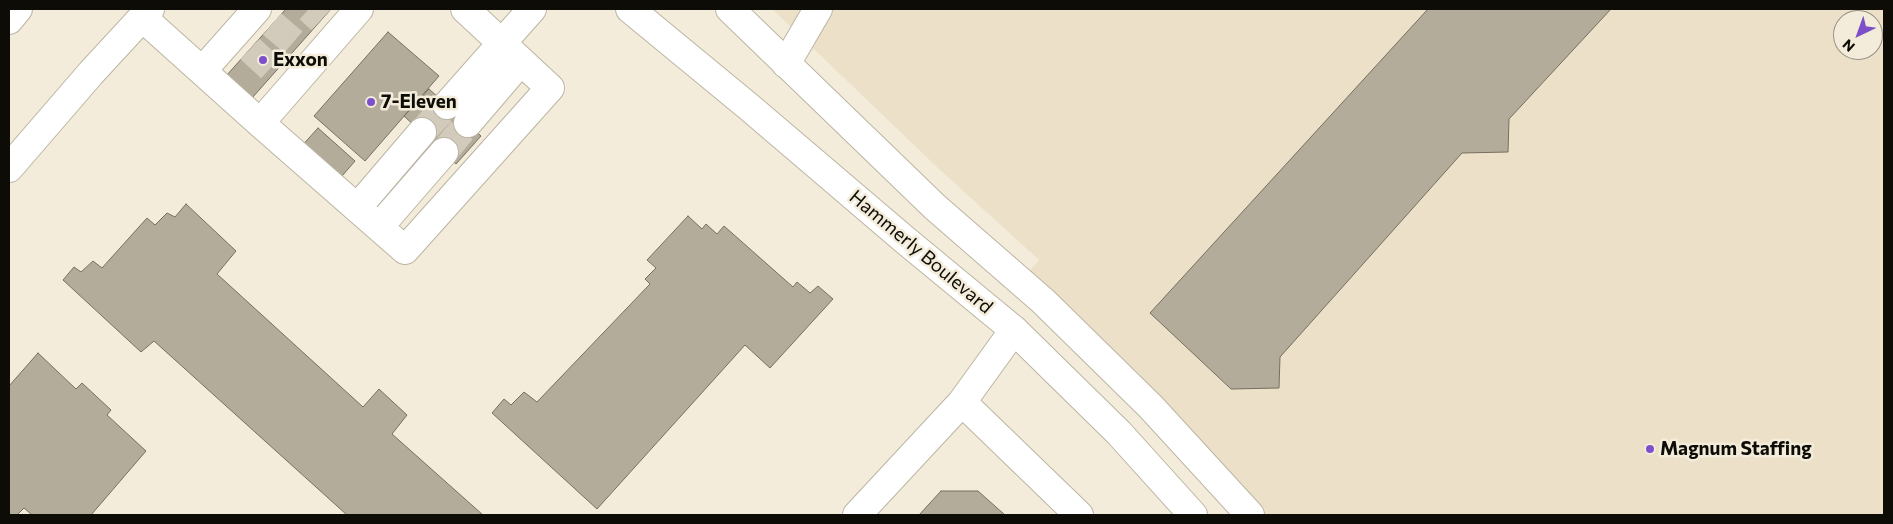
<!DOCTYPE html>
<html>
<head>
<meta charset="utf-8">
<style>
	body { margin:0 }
	#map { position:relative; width:1893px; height:524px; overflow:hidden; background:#f4ecda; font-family:Commissioner,sans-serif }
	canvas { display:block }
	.frame { position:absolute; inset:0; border:10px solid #0e0c06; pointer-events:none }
	.north { position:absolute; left:1833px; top:10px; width:50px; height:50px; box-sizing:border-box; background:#f4ecda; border:1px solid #989285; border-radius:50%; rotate:222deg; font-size:14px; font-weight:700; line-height:20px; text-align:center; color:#0e0c06 }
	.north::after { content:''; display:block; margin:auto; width:18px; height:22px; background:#7d50c9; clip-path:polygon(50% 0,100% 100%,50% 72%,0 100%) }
</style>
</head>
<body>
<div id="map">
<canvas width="1893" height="524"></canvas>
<div class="frame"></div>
<div class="north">N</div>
</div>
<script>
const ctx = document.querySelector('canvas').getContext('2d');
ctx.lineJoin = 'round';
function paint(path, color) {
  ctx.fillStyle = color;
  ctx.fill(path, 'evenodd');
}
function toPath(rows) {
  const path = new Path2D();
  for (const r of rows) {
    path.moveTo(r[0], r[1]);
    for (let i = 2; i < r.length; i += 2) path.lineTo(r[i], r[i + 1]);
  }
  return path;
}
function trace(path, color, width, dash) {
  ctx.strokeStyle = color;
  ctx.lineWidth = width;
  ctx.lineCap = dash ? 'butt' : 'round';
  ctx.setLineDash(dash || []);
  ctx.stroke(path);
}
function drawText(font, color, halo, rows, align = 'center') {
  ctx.font = font + ' Commissioner,sans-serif';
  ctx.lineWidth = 5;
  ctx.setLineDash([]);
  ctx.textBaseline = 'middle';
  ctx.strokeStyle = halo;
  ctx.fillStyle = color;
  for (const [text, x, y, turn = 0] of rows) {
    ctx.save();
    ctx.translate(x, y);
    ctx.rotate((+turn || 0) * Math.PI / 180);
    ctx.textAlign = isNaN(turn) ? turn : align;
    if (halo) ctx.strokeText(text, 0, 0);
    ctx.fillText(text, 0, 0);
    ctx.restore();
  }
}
const built = toPath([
	[772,9,1884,9,1884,515,1250,515,1020,282,1039,260,939,169],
	[1843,20,1873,20,1873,50,1843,50]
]);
const building = toPath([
	[286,9,331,9,252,98,226,76,286,9],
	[1428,9,1611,9,1509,119,1508,152,1462,153,1280,357,1279,388,1231,389,1150,313,1428,9],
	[388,32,439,76,365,161,314,116,388,32],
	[429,89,481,136,456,164,404,116,429,89],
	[318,128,355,161,336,183,299,149,318,128],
	[186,204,236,251,217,274,363,407,379,389,407,415,392,434,483,515,347,515,154,341,141,352,63,280,74,267,81,272,93,261,102,268,147,218,155,225,167,213,175,217,186,204],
	[688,216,702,229,706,224,717,234,724,226,793,287,797,282,810,293,818,286,833,299,770,368,745,345,597,509,492,413,504,399,511,405,524,392,537,402,650,284,645,279,656,268,647,260,688,216],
	[38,353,76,389,82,383,111,410,107,415,146,451,91,515,32,515,24,508,17,515,9,515,9,386,38,353],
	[941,491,978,491,1005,515,919,515,941,491]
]);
const minorTunnel = toPath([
	[309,9,321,20],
	[272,24,298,46],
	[250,49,275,72],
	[422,132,447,105],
	[444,152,468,123]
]);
const minor = toPath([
	[143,18,260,123,405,250,550,88,465,9],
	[786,64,818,9],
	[202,71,257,9],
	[447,105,532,9],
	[260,123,359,9],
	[468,123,521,61],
	[357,208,422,132],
	[379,227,444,152],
	[962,402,1079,515],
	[857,515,962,402,1014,330]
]);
const major = toPath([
	[630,9,749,107,905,240,1014,330,1119,433,1193,515],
	[730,9,935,207,1043,301,1151,407,1250,515],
	[9,168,91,73,150,9]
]);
const highway = toPath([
	[9,20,18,9]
]);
const markers = [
	[263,60,5,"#7d50c9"],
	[371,102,5,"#7d50c9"],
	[1650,449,5,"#7d50c9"]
];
const poiNames = [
	["Exxon",273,60],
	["7-Eleven",381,102],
	["Magnum Staffing",1660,449]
];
const streetNames = [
	["Hammerly Boulevard",921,252,40]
];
paint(built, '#ece1c8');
paint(building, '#b4ac9b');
trace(building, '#766f5f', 1);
trace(minorTunnel, '#d2caba', 28, [28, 14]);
trace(minor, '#bcb5a3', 30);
trace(major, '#bcb5a3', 30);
trace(highway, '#bcb5a3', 30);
trace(minor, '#fff', 28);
trace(major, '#fff', 28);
trace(highway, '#fff', 28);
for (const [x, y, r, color] of markers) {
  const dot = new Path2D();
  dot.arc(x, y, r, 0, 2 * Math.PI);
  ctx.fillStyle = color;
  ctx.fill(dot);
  trace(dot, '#f4ecda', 2);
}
drawText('bold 19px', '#0e0c06', '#f4ecda', poiNames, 'left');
drawText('19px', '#0e0c06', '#f4ecda', streetNames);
</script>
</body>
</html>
